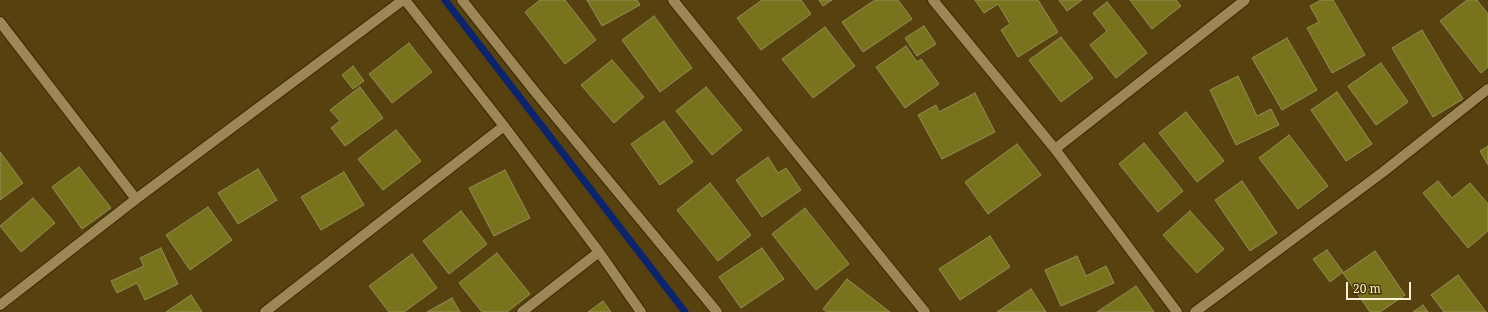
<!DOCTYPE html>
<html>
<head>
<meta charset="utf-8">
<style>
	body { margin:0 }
	#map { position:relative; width:1488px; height:312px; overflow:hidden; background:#57410e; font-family:"Noto Serif",serif }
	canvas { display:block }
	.scale { position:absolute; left:1346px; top:282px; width:65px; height:18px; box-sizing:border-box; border:2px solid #fdf0d7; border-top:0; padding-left:5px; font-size:12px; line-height:14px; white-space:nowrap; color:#fdf0d7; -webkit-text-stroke:3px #4b3700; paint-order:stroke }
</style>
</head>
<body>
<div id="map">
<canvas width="1488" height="312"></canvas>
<div class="scale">20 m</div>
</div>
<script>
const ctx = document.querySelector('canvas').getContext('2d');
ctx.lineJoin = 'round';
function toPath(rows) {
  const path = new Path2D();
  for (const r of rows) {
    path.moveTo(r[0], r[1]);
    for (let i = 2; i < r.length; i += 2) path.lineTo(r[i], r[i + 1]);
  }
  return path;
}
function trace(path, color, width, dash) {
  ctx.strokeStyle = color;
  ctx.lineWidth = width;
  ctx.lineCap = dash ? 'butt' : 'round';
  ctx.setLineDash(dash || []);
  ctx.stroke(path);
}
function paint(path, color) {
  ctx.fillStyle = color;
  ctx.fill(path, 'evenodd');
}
const stream = toPath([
	[445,0,685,312]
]);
const building = toPath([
	[540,0,565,0,596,40,565,64,525,12,540,0],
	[587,0,637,0,640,5,602,26,587,0],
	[762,0,801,0,811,14,761,50,737,18,762,0],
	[819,0,832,0,823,6,819,0],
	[875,0,898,0,912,19,863,52,842,22,875,0],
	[975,0,1038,0,1058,32,1018,57,1001,30,1010,24,998,4,984,13,975,0],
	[1059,0,1082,0,1067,11,1059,0],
	[1130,0,1176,0,1181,6,1152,29,1130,0],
	[1321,0,1333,0,1365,55,1332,73,1307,28,1319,22,1310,6,1321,0],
	[1467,0,1477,0,1488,14,1488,67,1481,73,1440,21,1467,0],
	[1107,2,1147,53,1116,78,1090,45,1107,31,1093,13,1107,2],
	[654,16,692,68,660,92,622,40,654,16],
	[924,26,936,44,917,56,905,38,924,26],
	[825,27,855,66,813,98,782,59,825,27],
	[1422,30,1463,99,1433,117,1392,48,1422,30],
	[1061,37,1093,78,1061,102,1029,60,1061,37],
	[1287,38,1317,90,1282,110,1252,58,1287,38],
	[409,43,432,72,392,103,369,74,409,43],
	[906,46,917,62,921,59,939,84,905,108,876,67,906,46],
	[612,60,644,97,614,123,581,85,612,60],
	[1381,63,1408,102,1376,125,1348,86,1381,63],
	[353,66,364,81,353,89,342,75,353,66],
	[1238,76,1257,116,1271,109,1279,125,1236,145,1210,90,1238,76],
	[360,87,383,118,345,146,331,128,340,121,330,110,360,87],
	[706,87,742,130,712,155,676,111,706,87],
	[1337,92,1372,144,1346,161,1311,110,1337,92],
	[975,93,995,132,942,159,918,115,936,105,939,112,975,93],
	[1186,112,1224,161,1197,182,1159,133,1186,112],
	[664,121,693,162,660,185,631,144,664,121],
	[396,130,421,161,383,190,358,159,396,130],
	[1289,135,1328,186,1298,209,1259,158,1289,135],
	[1144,143,1183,191,1158,212,1119,164,1144,143],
	[1017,144,1041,175,988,214,965,182,1017,144],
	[1488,146,1488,165,1480,151,1488,146],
	[0,152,23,183,0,200,0,152],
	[768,157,778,173,786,168,801,190,762,217,736,180,768,157],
	[79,167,111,208,82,229,52,187,79,167],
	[258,169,277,200,238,224,218,193,258,169],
	[505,170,530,218,494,236,469,188,505,170],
	[344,172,364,205,321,230,301,197,344,172],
	[1242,181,1277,233,1250,251,1215,200,1242,181],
	[1438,181,1452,198,1470,183,1488,204,1488,231,1468,248,1423,193,1438,181],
	[710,183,751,235,718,261,677,210,710,183],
	[33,198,55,223,21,252,0,226,33,198],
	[208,207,232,240,190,270,166,235,208,207],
	[805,208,849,264,816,290,772,234,805,208],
	[461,211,487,244,449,274,423,241,461,211],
	[1190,211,1224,249,1197,273,1163,235,1190,211],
	[990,236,1010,267,960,300,939,269,990,236],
	[161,248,178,284,145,300,137,283,117,293,111,281,144,266,140,258,161,248],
	[762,248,784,279,741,308,719,277,762,248],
	[1327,250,1343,272,1330,282,1313,259,1327,250],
	[1375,251,1405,295,1380,312,1370,312,1343,273,1375,251],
	[497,253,530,294,507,312,482,312,459,283,497,253],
	[412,254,437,288,404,312,389,312,369,286,412,254],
	[1077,256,1086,276,1106,266,1114,283,1061,306,1045,270,1077,256],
	[1458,275,1486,312,1444,312,1431,295,1458,275],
	[847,279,890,312,827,312,823,309,847,279],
	[1136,286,1154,312,1097,312,1136,286],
	[1031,289,1046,312,997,312,1031,289],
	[191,295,202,312,166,312,191,295],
	[452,298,460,312,427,312,452,298],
	[603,301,611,312,588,312,603,301],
	[1423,305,1428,312,1413,312,1423,305]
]);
const minor = toPath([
	[405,0,504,126,599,252,641,312],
	[462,0,536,93,717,312],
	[673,0,925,312],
	[933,0,1055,149,1177,312],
	[0,22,136,199],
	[1055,149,1245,0],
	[0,305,136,199,403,0],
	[265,312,504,126],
	[522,312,599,252],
	[1195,312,1383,172,1488,89]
]);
trace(stream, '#0b246d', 7);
paint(building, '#7a731d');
trace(building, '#928e5a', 1);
trace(minor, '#382802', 12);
trace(minor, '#9e8756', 10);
</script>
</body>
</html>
